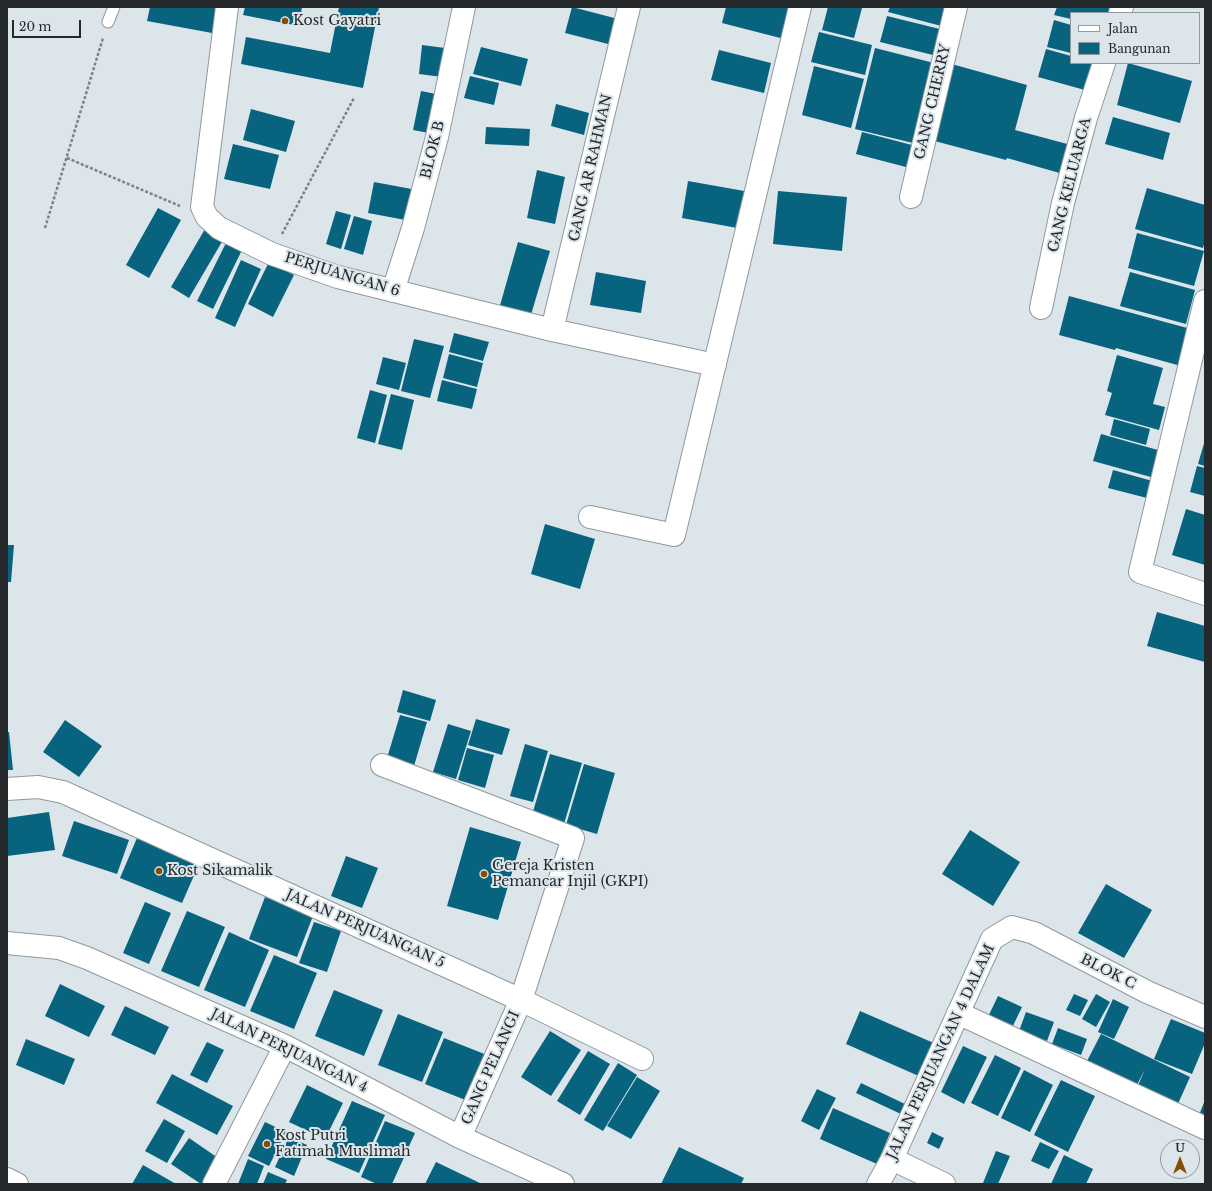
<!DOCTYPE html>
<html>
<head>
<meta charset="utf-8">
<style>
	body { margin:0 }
	#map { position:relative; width:1212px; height:1191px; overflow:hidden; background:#dbe5ea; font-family:"Libre Baskerville",serif }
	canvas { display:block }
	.frame { position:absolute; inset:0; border:8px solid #26292b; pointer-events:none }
	.legend { position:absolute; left:1070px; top:12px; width:130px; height:52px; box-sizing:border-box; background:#dbe5ea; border:1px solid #939a9e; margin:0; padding:5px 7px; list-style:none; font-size:12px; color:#26292b }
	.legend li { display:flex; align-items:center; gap:8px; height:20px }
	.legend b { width:20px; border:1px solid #939a9e }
	.north { position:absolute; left:1160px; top:1139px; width:40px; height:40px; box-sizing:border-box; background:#dbe5ea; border:1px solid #939a9e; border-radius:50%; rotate:0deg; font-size:11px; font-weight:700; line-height:16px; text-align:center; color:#26292b }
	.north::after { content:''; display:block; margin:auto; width:14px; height:18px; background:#864c01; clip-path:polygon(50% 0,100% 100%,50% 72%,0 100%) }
	.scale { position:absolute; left:12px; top:20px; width:69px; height:18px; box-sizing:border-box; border:2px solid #26292b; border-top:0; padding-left:5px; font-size:12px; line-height:14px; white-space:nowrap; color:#26292b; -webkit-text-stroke:3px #dbe5ea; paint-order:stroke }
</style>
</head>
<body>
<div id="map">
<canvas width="1212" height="1191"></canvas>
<div class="frame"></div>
<ul class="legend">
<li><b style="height:5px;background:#fff"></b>Jalan</li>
<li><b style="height:11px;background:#08637f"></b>Bangunan</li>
</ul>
<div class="north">U</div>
<div class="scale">20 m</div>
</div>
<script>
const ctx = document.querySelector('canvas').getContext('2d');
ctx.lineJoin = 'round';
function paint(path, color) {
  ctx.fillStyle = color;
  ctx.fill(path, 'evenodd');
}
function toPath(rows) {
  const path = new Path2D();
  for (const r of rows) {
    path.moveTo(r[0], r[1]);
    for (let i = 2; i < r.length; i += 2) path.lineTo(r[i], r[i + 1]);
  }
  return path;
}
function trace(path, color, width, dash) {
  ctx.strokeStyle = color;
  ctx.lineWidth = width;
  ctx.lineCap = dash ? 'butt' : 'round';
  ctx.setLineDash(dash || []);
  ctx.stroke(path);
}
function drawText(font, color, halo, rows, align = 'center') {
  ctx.font = font + ' "Libre Baskerville",serif';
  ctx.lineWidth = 4;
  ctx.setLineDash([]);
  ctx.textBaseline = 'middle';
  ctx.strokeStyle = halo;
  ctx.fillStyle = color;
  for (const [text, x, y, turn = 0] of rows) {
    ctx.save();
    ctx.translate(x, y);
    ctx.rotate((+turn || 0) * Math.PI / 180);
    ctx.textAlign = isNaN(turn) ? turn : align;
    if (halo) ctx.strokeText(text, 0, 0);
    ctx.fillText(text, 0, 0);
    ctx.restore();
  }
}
const building = toPath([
	[150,7,217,7,212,33,147,21],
	[245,7,302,7,299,26,243,15],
	[339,7,379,7,363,88,241,64,246,37,330,53],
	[572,7,622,20,616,46,565,33],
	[726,7,796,7,788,40,722,23],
	[828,7,862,8,854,38,822,30],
	[890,7,954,7,949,28,888,12],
	[1057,7,1117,7,1115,13,1071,13,1071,19,1054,15],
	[887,16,948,31,941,57,880,42],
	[1054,20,1071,25,1071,53,1047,47],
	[819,32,872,45,865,75,811,62],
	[422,45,445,48,442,77,419,74],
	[481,47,528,59,521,86,473,74],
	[875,48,934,63,913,143,855,129],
	[1046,49,1071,56,1071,63,1096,63,1092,92,1038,77],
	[719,50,771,63,764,93,711,80],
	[948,63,1027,85,1015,130,1071,145,1063,174,1007,158,1006,160,927,139],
	[1128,63,1192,81,1180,123,1117,105],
	[814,66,864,79,851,128,802,115],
	[470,76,499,83,494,105,464,98],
	[421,91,441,95,434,134,413,130],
	[556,104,589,113,584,135,551,126],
	[251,109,295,121,286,152,243,140],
	[1113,117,1170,133,1163,160,1105,144],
	[486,127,530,129,529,146,485,144],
	[862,132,912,145,906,167,856,154],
	[233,144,279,155,270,189,224,179],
	[537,170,565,177,555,224,527,218],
	[688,181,750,192,743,229,682,218],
	[374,182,417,190,411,221,368,213],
	[1147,188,1205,205,1205,241,1203,248,1135,229],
	[778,191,847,197,842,251,773,244],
	[158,208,181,220,149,278,126,265],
	[336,211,351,215,341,249,326,244],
	[354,216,372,221,363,255,344,249],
	[205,229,223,240,189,298,171,287],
	[1137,233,1204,251,1194,286,1128,268],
	[518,242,550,251,530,318,499,309],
	[226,243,242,250,213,309,197,301],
	[241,260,261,269,235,327,215,318],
	[269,262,294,275,273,317,248,304],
	[596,272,646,281,641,313,590,305],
	[1130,272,1195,290,1186,324,1120,306],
	[1069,296,1191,329,1181,366,1116,348,1115,350,1059,335],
	[454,333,489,342,483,361,449,352],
	[414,339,444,346,430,398,401,391],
	[449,354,483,363,477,387,443,378],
	[1117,355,1163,368,1153,404,1165,407,1159,430,1105,415,1112,393,1107,391],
	[383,357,406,363,399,390,376,384],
	[442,380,477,389,472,409,437,401],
	[370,390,387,395,375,443,357,438],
	[391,394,414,400,402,450,378,444],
	[1114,419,1150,429,1146,445,1110,435],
	[1101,434,1165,452,1158,479,1093,461],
	[1205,440,1205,466,1198,464],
	[1197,466,1205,468,1205,496,1190,492],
	[1113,470,1156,482,1151,499,1108,488],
	[1186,509,1205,515,1205,565,1172,555],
	[545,524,595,539,580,589,531,574],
	[7,545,14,545,11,582,7,582],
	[1157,612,1205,626,1205,662,1147,646],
	[403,690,436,700,430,721,397,712],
	[400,715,427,722,414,766,387,758],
	[476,719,510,729,502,755,468,745],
	[65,720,102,746,79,777,43,752],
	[448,724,471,731,456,779,433,772],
	[7,732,9,732,13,770,7,770],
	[525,744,548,751,533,802,510,796],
	[467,748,494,755,485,788,458,780],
	[550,754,582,763,564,824,532,815],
	[584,764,615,773,597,834,566,825],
	[49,812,55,850,7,856,7,818],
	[74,821,129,840,117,874,62,856],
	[470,827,521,842,498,920,447,906],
	[970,830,1020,862,993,906,942,874],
	[137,838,199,864,182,903,120,878],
	[346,856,378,868,362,908,331,896],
	[1106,884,1152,910,1124,958,1078,933],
	[265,897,313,916,297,957,249,939],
	[145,902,171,913,149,964,123,953],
	[187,911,225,927,199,987,161,971],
	[314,922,341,931,327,972,299,963],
	[229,932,269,950,245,1007,204,990],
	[274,955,317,973,294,1029,250,1011],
	[60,984,105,1006,89,1037,45,1016],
	[334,990,383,1010,364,1056,315,1036],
	[1074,994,1088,1000,1080,1016,1066,1010],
	[1096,994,1110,1002,1096,1027,1082,1019],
	[998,996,1022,1007,1010,1032,986,1021],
	[1113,999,1129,1007,1114,1039,1098,1032],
	[125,1006,169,1027,155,1055,111,1035],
	[860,1011,936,1044,921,1077,846,1044],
	[1026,1012,1054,1022,1047,1041,1019,1031],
	[398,1014,443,1032,422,1082,378,1065],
	[1171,1019,1205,1033,1205,1043,1192,1074,1154,1059],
	[1058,1028,1087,1039,1081,1055,1052,1044],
	[550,1031,581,1050,551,1096,521,1077],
	[1101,1034,1190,1077,1177,1106,1137,1088,1145,1069,1136,1087,1086,1063],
	[444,1038,492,1057,473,1103,425,1084],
	[26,1039,75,1059,64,1085,16,1065],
	[207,1042,224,1050,207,1083,190,1075],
	[963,1046,987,1057,964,1104,941,1092],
	[588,1051,610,1064,580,1115,557,1101],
	[995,1055,1021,1068,998,1116,971,1103],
	[618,1063,637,1075,603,1131,584,1120],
	[1024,1070,1053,1085,1030,1132,1001,1118],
	[172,1074,233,1106,217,1135,156,1103],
	[637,1077,660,1091,631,1139,607,1126],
	[1061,1080,1095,1096,1068,1152,1034,1135],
	[861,1083,907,1105,903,1115,856,1093],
	[307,1085,343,1103,325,1139,289,1122],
	[817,1089,836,1098,819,1130,801,1121],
	[1205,1100,1205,1117,1199,1115],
	[352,1101,385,1115,359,1173,326,1159],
	[833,1108,890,1133,877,1164,820,1139],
	[164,1119,185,1131,167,1163,145,1151],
	[385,1121,415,1133,392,1184,377,1184,361,1177],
	[265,1122,286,1132,269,1166,248,1156],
	[932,1132,944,1138,939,1149,927,1143],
	[289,1137,307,1145,294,1176,275,1167],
	[189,1138,221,1160,205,1184,201,1184,171,1164],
	[1040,1142,1059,1151,1049,1169,1031,1161],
	[679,1147,744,1178,741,1184,661,1184],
	[996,1151,1010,1156,998,1184,986,1184,983,1183],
	[1064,1155,1093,1169,1086,1184,1051,1184],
	[248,1159,264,1166,257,1184,238,1184],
	[436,1162,482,1184,425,1184],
	[143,1165,176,1184,132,1184],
	[268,1172,287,1180,285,1184,263,1184]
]);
const path = toPath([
	[67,158,180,206],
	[45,228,103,38],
	[282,234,354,98]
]);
const lane = toPath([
	[108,22,114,7]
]);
const street = toPath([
	[227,7,202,207,207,217,219,228,272,254,338,277,552,330,715,365],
	[1120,13,1122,7],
	[911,197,956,7],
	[393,291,413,228,437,137,464,7],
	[1205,301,1140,572,1205,594],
	[1041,308,1063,203,1086,118,1104,63],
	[552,330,629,7],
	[590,517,674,535,800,7],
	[382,765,573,838,521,1000,460,1137],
	[7,789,38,787,63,792,521,1000,642,1059],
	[7,943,59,948,87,958,285,1046,460,1137,563,1184],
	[958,1013,1205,1128],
	[892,1159,944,1184],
	[7,1179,17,1184],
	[214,1184,285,1046],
	[878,1184,892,1159,992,939,1012,927,1034,933,1147,992,1205,1017]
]);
const markers = [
	[285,21,4,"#864c01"],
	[159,871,4,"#864c01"],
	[484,874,4,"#864c01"],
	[267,1144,4,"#864c01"]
];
const poiNames = [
	["Kost Gayatri",293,21],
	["Gereja Kristen",492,866],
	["Pemancar Injil (GKPI)",492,882],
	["Kost Sikamalik",167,871],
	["Kost Putri",275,1136],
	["Fatimah Muslimah",275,1152]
];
const streetNames = [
	["GANG CHERRY",933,102,-77],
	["BLOK B",433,150,-76],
	["GANG AR RAHMAN",591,168,-77],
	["GANG KELUARGA",1070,185,-76],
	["PERJUANGAN 6",342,275,17],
	["JALAN PERJUANGAN 5",365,929,24],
	["BLOK C",1108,972,27],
	["JALAN PERJUANGAN 4",289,1051,26],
	["JALAN PERJUANGAN 4 DALAM",941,1052,-65],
	["GANG PELANGI",491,1068,-66]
];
paint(building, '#08637f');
trace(lane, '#90999d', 13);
trace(street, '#90999d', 24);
trace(path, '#7c8286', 2.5, [3, 2]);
trace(lane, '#fff', 11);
trace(street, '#fff', 22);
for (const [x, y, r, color] of markers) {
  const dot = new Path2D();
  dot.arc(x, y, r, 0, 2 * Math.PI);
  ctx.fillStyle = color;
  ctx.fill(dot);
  trace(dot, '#dbe5ea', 1.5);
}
drawText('14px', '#26292b', '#dbe5ea', poiNames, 'left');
drawText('14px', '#26292b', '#dbe5ea', streetNames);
</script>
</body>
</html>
